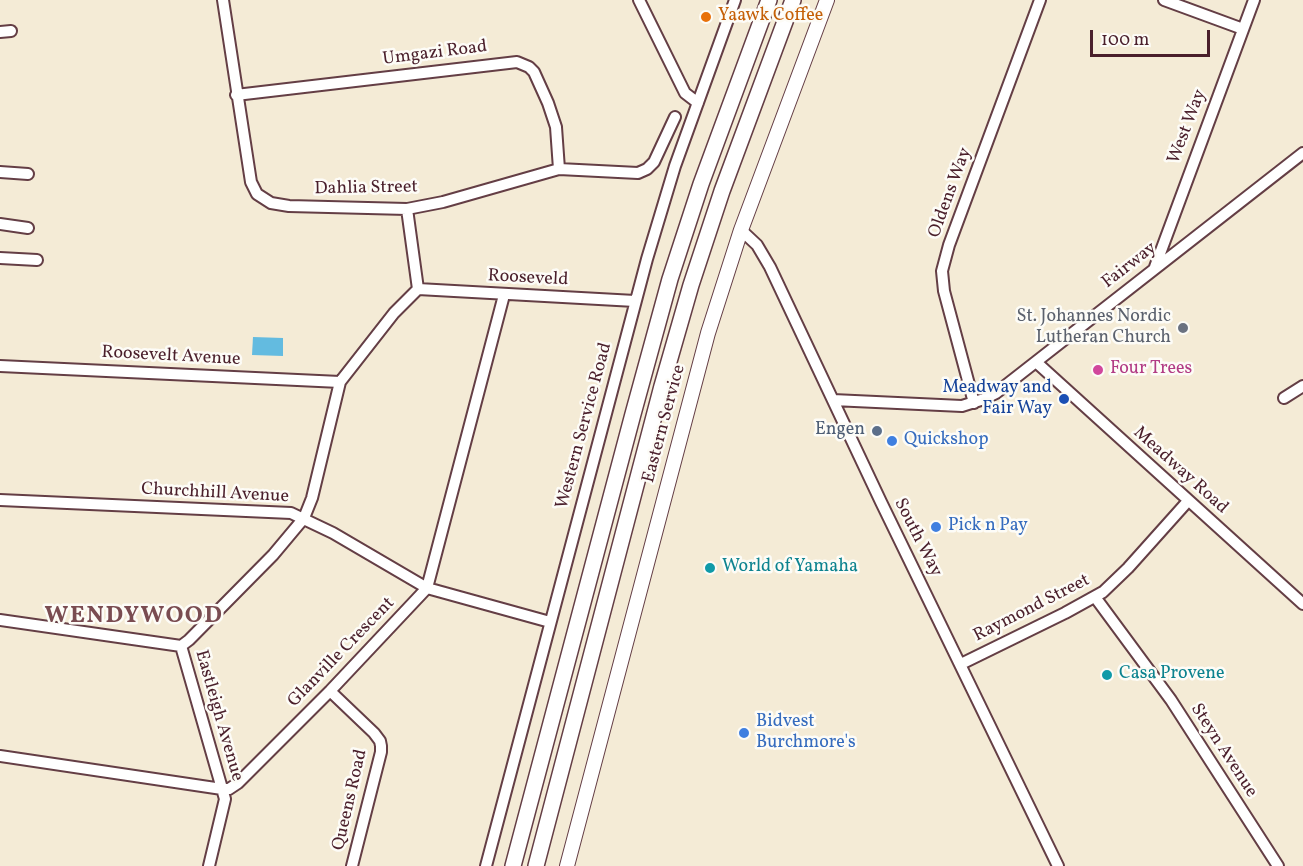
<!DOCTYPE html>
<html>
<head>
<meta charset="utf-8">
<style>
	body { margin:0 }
	#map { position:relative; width:1303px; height:866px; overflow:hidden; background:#f4ebd6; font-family:Vollkorn,serif }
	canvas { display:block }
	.scale { position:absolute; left:1090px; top:30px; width:120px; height:27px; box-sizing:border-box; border:3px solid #4a1f2b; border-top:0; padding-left:8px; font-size:18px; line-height:21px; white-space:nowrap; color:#4a1f2b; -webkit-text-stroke:4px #fdfcf7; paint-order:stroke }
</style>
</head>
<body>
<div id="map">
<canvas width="1303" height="866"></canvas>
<div class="scale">100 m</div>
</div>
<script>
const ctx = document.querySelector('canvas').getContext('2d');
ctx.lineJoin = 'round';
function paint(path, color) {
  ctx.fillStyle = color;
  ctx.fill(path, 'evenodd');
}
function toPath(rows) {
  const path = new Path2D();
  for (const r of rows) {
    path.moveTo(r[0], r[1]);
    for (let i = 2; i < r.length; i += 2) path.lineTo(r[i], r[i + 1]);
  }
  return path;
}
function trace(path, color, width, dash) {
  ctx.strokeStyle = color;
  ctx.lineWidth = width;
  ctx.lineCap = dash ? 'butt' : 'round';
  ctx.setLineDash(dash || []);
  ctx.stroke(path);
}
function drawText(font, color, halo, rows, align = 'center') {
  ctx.font = font + ' Vollkorn,serif';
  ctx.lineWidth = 5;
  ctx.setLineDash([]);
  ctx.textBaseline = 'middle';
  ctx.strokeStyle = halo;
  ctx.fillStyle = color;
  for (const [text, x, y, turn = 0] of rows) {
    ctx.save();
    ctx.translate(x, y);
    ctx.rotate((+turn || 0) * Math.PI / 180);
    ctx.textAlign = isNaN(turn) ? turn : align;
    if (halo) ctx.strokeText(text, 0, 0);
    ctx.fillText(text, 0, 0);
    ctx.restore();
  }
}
const water = toPath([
	[253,337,283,338,283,356,252,355]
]);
const minor = toPath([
	[223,0,251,182,257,194,271,203,289,206,407,209,443,202,559,169,638,173,647,169,654,162,675,117],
	[639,0,685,93,698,103],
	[1164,0,1243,29],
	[0,32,11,31],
	[236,95,517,62,529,67,534,72,548,103,556,127,559,169],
	[0,172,28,174],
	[407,209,418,289],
	[0,224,28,228],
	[741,230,757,245,770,267,881,502,1058,866],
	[0,258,37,260],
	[1155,267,1254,0],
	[418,289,635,301],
	[1036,362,1303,604],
	[0,366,340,382],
	[1284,398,1303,386],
	[833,400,962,406,984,399,996,393,1303,153],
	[974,403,944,291,942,271,949,245,1040,0],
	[0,500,291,513,333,533,427,588,550,622],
	[1095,597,1171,700,1278,866],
	[0,620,181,646,189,640,273,555,304,518,312,498,340,382,394,313,418,289],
	[181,646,225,799,209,866],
	[961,664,1065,613,1103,592,1128,568,1188,501],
	[330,691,374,733,380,741,381,746,381,752,352,866],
	[0,756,222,789,229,789,238,783,330,691,427,588,504,295],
	[486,866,647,259,675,166,735,0]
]);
const major = toPath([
	[567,866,708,333,741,230,827,0]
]);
const highway = toPath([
	[513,866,633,414,670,279,701,184,769,0],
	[536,866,662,386,691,285,722,191,793,0]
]);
const markers = [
	[706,17,6,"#e8710a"],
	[1183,328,6,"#6b7280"],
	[1098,370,6,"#d1479c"],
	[1064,399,6,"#1a4fb4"],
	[877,431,6,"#5c6f8a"],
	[892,441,6,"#3f7fe0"],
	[936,527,6,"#3f7fe0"],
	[710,568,6,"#0f9aa8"],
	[1107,675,6,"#0f9aa8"],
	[744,733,6,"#3f7fe0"]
];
const foodNames = [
	["Yaawk Coffee",718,17]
];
const streetNames = [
	["Umgazi Road",435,54,-7],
	["West Way",1188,127,-69],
	["Dahlia Street",366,189,-1],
	["Oldens Way",951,193,-70],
	["Fairway",1130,266,-38],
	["Rooseveld",528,279,3],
	["Roosevelt Avenue",171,357,3],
	["Eastern Service",665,424,-75],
	["Western Service Road",585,426,-75],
	["Meadway Road",1180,471,42],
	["Churchhill Avenue",215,494,3],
	["South Way",917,538,63],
	["Raymond Street",1032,609,-27],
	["Glanville Crescent",342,653,-46],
	["Eastleigh Avenue",218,716,74],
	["Steyn Avenue",1223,751,57],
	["Queens Road",351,800,-77]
];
const worshipNames = [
	["St. Johannes Nordic",1171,318],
	["Lutheran Church",1171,339]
];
const hotelNames = [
	["Four Trees",1110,370]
];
const transitNames = [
	["Meadway and",1052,389],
	["Fair Way",1052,410]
];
const serviceNames = [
	["Engen",865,431]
];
const shopNames = [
	["Quickshop",904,441],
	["Pick n Pay",948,527],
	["Bidvest",756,723],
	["Burchmore's",756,744]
];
const cultureNames = [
	["World of Yamaha",722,568],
	["Casa Provene",1119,675]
];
const districtNames = [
	["WENDYWOOD",134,618]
];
paint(water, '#63bbe0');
trace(minor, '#643e45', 14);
trace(major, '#643e45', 16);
trace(highway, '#643e45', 18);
trace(minor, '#fff', 10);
trace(major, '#fff', 14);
trace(highway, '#fff', 15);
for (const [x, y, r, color] of markers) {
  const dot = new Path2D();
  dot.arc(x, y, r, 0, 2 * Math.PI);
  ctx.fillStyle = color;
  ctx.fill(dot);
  trace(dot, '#fdfcf7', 2);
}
drawText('18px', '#c56008', '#fdfcf7', foodNames, 'left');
drawText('18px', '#4a1f2b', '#fdfcf7', streetNames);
drawText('18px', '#5b616d', '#fdfcf7', worshipNames, 'right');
drawText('18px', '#b23c85', '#fdfcf7', hotelNames, 'left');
drawText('18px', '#164399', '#fdfcf7', transitNames, 'right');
drawText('18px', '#4e5e75', '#fdfcf7', serviceNames, 'right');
drawText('18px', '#366cbe', '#fdfcf7', shopNames, 'left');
drawText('18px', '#0d838f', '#fdfcf7', cultureNames, 'left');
ctx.letterSpacing = '1.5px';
drawText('bold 24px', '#7a4c51', '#fdfcf7', districtNames);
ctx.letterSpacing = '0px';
</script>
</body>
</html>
